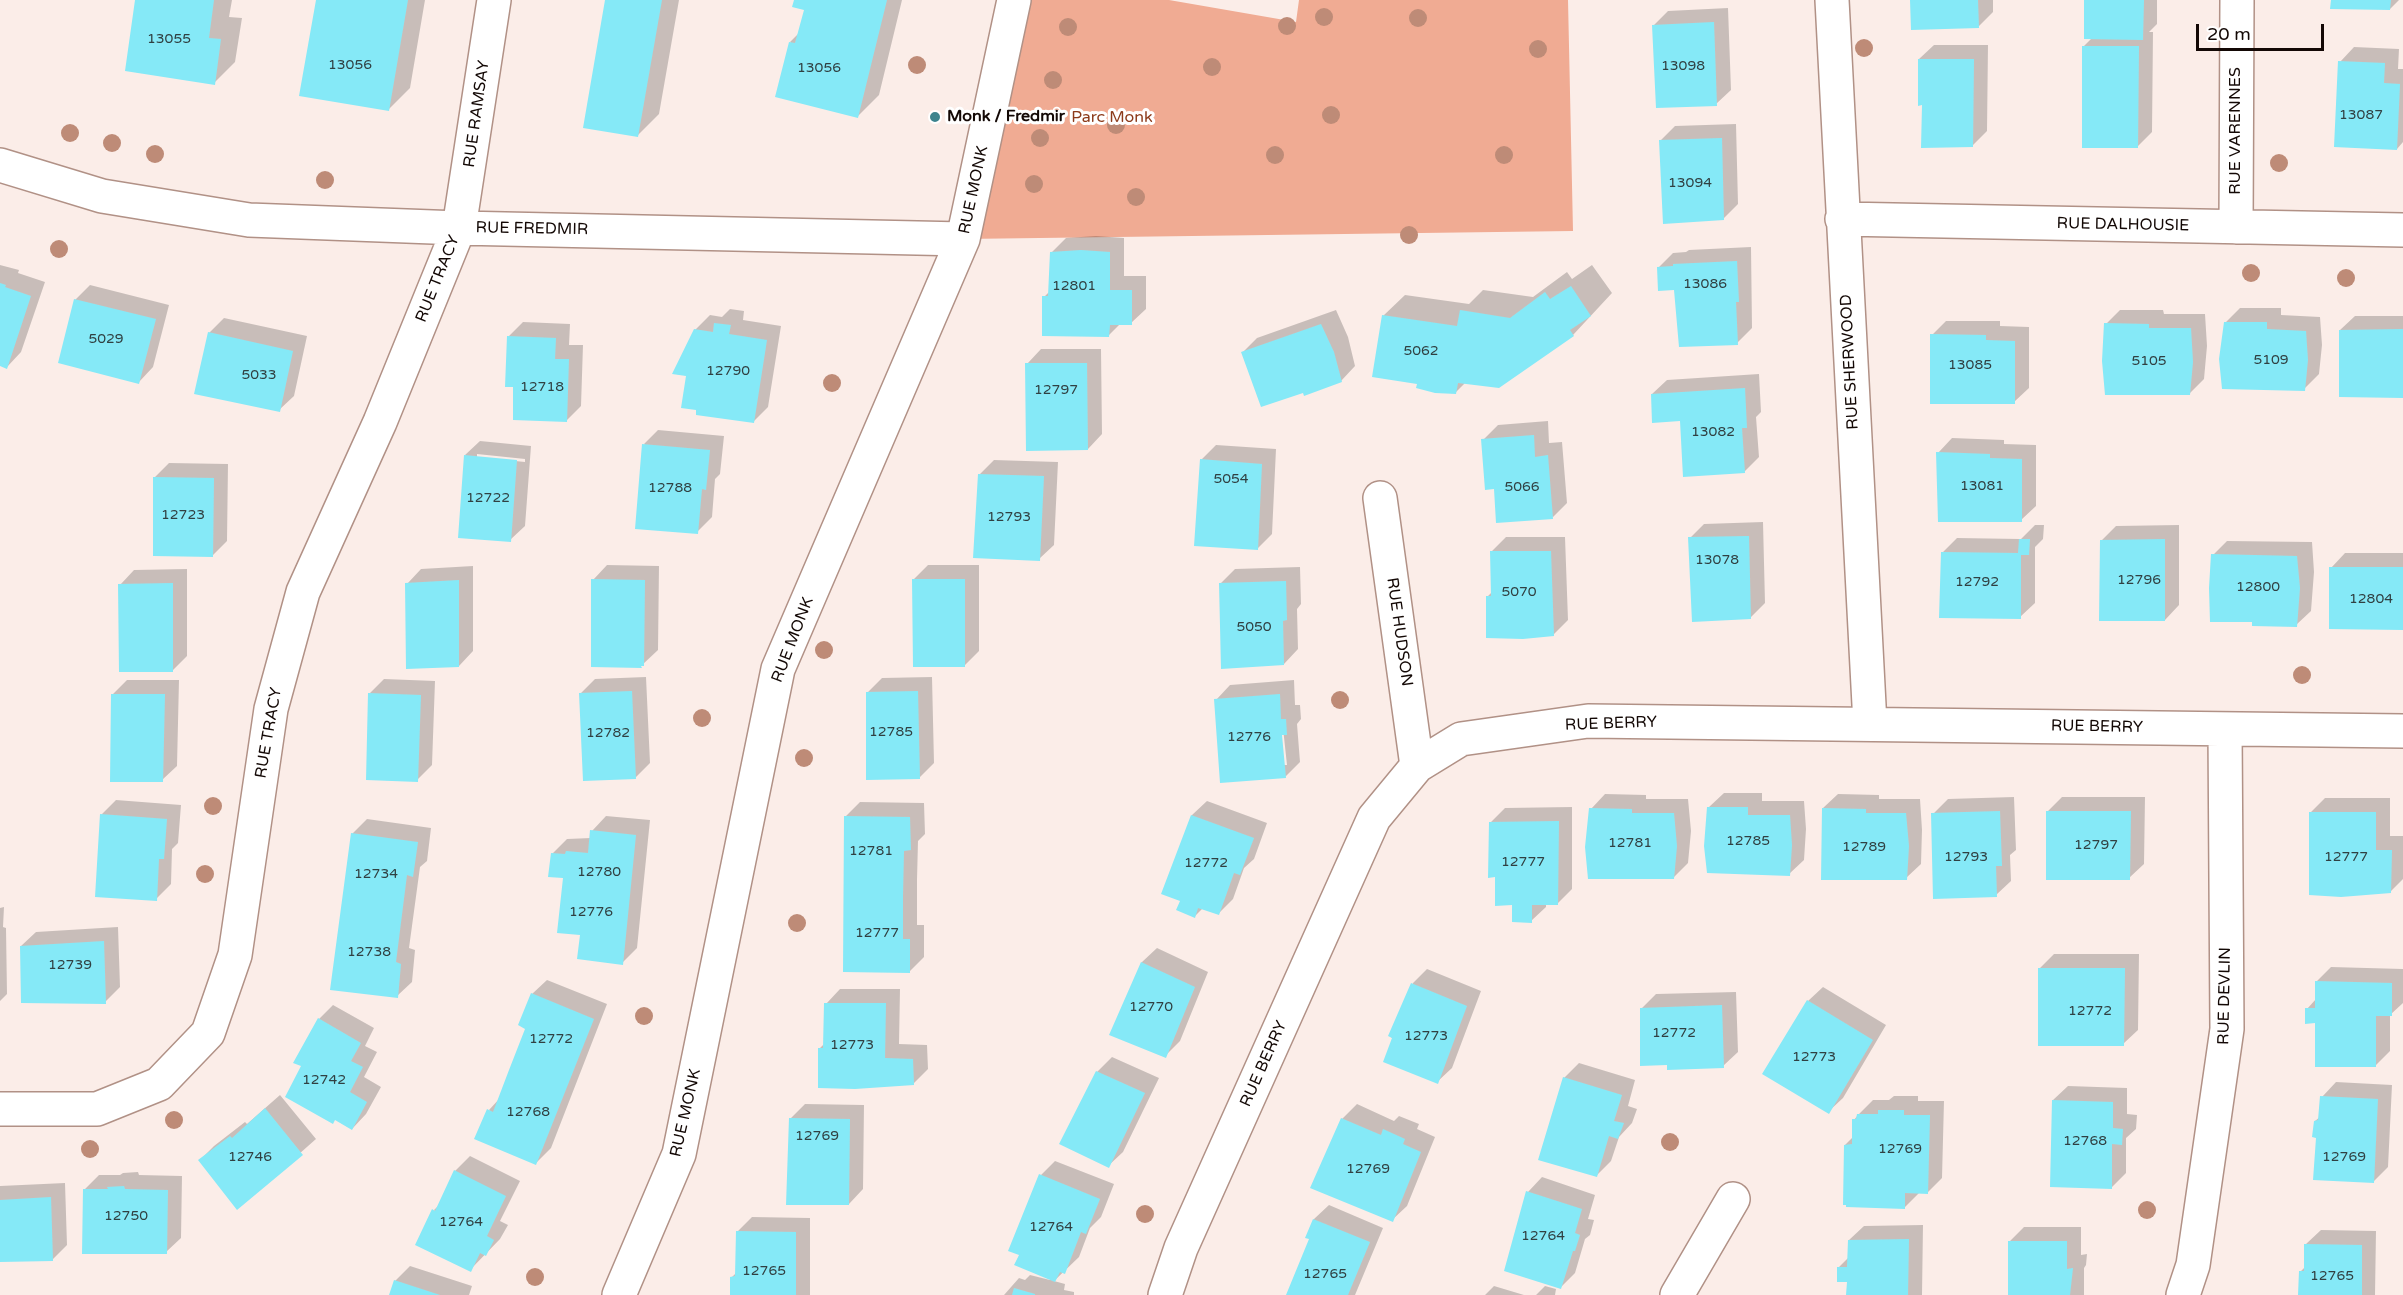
<!DOCTYPE html>
<html>
<head>
<meta charset="utf-8">
<style>
	body { margin:0 }
	#map { position:relative; width:2403px; height:1295px; overflow:hidden; background:#fbede8; font-family:"Varela Round",sans-serif }
	canvas { display:block }
	.scale { position:absolute; left:2196px; top:24px; width:128px; height:27px; box-sizing:border-box; border:3px solid #130805; border-top:0; padding-left:8px; font-size:18px; line-height:21px; white-space:nowrap; color:#130805; -webkit-text-stroke:4px #fff; paint-order:stroke }
</style>
</head>
<body>
<div id="map">
<canvas width="2403" height="1295"></canvas>
<div class="scale">20 m</div>
</div>
<script>
const ctx = document.querySelector('canvas').getContext('2d');
ctx.lineJoin = 'round';
function paint(path, color) {
  ctx.fillStyle = color;
  ctx.fill(path, 'evenodd');
}
function toPath(rows) {
  const path = new Path2D();
  for (const r of rows) {
    path.moveTo(r[0], r[1]);
    for (let i = 2; i < r.length; i += 2) path.lineTo(r[i], r[i + 1]);
  }
  return path;
}
function trace(path, color, width, dash) {
  ctx.strokeStyle = color;
  ctx.lineWidth = width;
  ctx.lineCap = dash ? 'butt' : 'round';
  ctx.setLineDash(dash || []);
  ctx.stroke(path);
}
function drawText(font, color, halo, rows, align = 'center') {
  ctx.font = font + ' "Varela Round",sans-serif';
  ctx.lineWidth = 6;
  ctx.setLineDash([]);
  ctx.textBaseline = 'middle';
  ctx.strokeStyle = halo;
  ctx.fillStyle = color;
  for (const [text, x, y, turn = 0] of rows) {
    ctx.save();
    ctx.translate(x, y);
    ctx.rotate((+turn || 0) * Math.PI / 180);
    ctx.textAlign = isNaN(turn) ? turn : align;
    if (halo) ctx.strokeText(text, 0, 0);
    ctx.fillText(text, 0, 0);
    ctx.restore();
  }
}
const green = toPath([
	[1014,0,1169,0,1296,22,1299,0,1568,0,1573,231,963,239]
]);
const shadow = toPath([
	[137,0,232,0,229,17,242,18,235,62,214,83],
	[317,0,425,0,410,88,389,109],
	[606,0,679,0,659,114,638,135],
	[795,0,902,0,879,95,858,116,790,42,799,33,806,9],
	[1911,0,1993,0,1993,12,1978,27],
	[2086,0,2157,0,2157,24,2149,32,2153,32,2152,132,2137,147,2084,46,2092,38],
	[2332,0,2399,0,2390,9],
	[1728,8,1731,90,1716,104,1654,25,1668,11],
	[1934,45,1988,45,1987,131,1972,146,1924,103,1919,59],
	[2354,47,2399,49,2398,69,2403,69,2403,142,2397,149,2340,62],
	[1736,124,1738,204,1723,219,1660,141,1675,126],
	[1096,236,1124,238,1124,276,1146,276,1146,309,1131,323,1120,324,1109,335,1044,297,1050,291,1051,253,1066,238],
	[1751,247,1752,328,1737,343,1675,288,1658,268,1673,253,1686,252,1689,250],
	[0,265,19,270,18,273,45,282,21,352,7,367,0,365],
	[1592,265,1612,293,1573,335,1465,383,1455,393,1419,382,1383,316,1405,295,1469,304,1483,290,1533,297,1567,272,1572,279],
	[90,285,169,305,153,367,139,382,75,300],
	[2240,308,2281,308,2281,315,2320,317,2322,345,2319,374,2304,389,2226,322],
	[730,309,744,311,743,320,781,326,768,407,753,422,698,409,695,330,710,315,722,317],
	[1336,310,1348,337,1355,366,1341,381,1243,352,1257,338],
	[2120,310,2163,310,2164,314,2205,314,2207,346,2204,379,2189,394,2106,324],
	[2355,316,2403,316,2403,397,2340,330],
	[224,318,307,336,294,396,279,410,209,333],
	[1946,321,2000,321,2000,326,2029,327,2029,388,2014,402,1932,335],
	[523,322,570,324,569,345,583,345,581,406,567,420,515,386,508,337],
	[1041,349,1101,349,1102,434,1088,449,1027,364],
	[1759,374,1761,412,1756,417,1759,457,1744,472,1652,394,1667,380],
	[1548,421,1549,443,1562,442,1567,503,1553,517,1495,488,1483,440,1498,425],
	[658,430,724,436,720,474,715,479,712,517,697,532,644,444],
	[1952,438,2004,440,2004,444,2036,445,2036,506,2021,520,1938,453],
	[480,441,531,446,525,526,510,540,465,455],
	[477,454,525,459,525,462,477,457],
	[1216,445,1276,449,1272,534,1257,549,1201,460],
	[994,460,1058,462,1054,545,1039,559,979,475],
	[169,463,228,464,227,541,212,556,154,478],
	[1763,522,1765,603,1750,618,1690,538,1704,524],
	[2035,525,2044,525,2043,539,2035,547,2035,603,2020,617,1943,552,1957,538,2021,539],
	[2179,525,2179,605,2165,620,2102,540,2116,526],
	[1506,537,1565,537,1568,620,1553,635,1487,597,1492,592,1491,552],
	[2227,541,2312,542,2314,572,2311,611,2296,625,2254,621,2213,555],
	[2345,553,2403,553,2403,628,2331,568],
	[607,565,659,566,658,650,641,666,593,580],
	[928,565,979,565,979,651,965,665,914,579],
	[473,566,473,651,459,666,407,584,421,569],
	[1300,567,1301,604,1297,609,1298,649,1284,664,1220,584,1235,569],
	[187,569,187,656,173,670,120,585,134,570],
	[646,677,650,763,635,778,580,694,595,679],
	[932,677,934,763,919,778,867,693,882,678],
	[384,679,435,681,432,765,417,780,369,694],
	[127,680,179,680,177,766,162,780,112,695],
	[1294,680,1295,705,1300,705,1301,719,1297,724,1300,762,1285,777,1216,700,1230,685],
	[1280,728,1283,728,1287,765,1283,765],
	[1724,793,1762,793,1762,801,1804,801,1806,829,1804,860,1789,874,1709,807],
	[1605,794,1646,795,1646,799,1688,799,1691,831,1688,863,1673,878,1591,809],
	[1838,794,1879,795,1879,799,1920,799,1922,830,1921,864,1906,878,1823,808],
	[2014,797,2016,850,2010,855,2011,881,1996,895,1933,814,1948,799],
	[2062,797,2145,797,2144,864,2129,878,2047,812],
	[2325,798,2390,798,2390,836,2403,836,2403,879,2391,891,2310,813],
	[116,800,181,805,178,843,172,849,171,884,156,899,101,815],
	[1207,801,1267,823,1254,859,1244,868,1233,899,1219,913,1203,908,1194,917,1182,900,1163,893,1192,815],
	[860,802,924,803,925,834,918,841,917,880,917,925,924,925,924,957,909,972,845,817],
	[1572,807,1572,889,1557,904,1546,904,1546,907,1531,921,1513,904,1497,876,1490,823,1505,808],
	[606,816,650,820,637,948,622,963,581,934,564,877,552,854,567,839,591,838,592,831],
	[367,819,431,828,427,861,420,867,409,948,415,950,412,982,397,996,352,834],
	[4,907,3,927,6,928,7,994,0,1001,0,908],
	[118,927,120,987,105,1002,21,946,36,932],
	[1157,948,1208,972,1180,1041,1165,1056,1111,1034,1142,962],
	[2054,954,2139,954,2138,1030,2123,1044,2039,969],
	[2331,967,2403,969,2403,1003,2390,1015,2390,1051,2375,1066,2316,1022,2307,1009,2316,999,2316,982],
	[1427,969,1481,991,1452,1068,1437,1082,1390,1036,1413,983],
	[547,980,607,1004,551,1148,536,1163,489,1110,500,1098,527,1028,532,994],
	[1823,987,1886,1025,1843,1098,1828,1112,1808,1001],
	[840,989,900,989,899,1044,927,1045,928,1069,913,1084,819,1049,825,1043,826,1004],
	[1736,992,1738,1052,1723,1066,1641,1009,1656,994],
	[333,1005,374,1028,365,1046,377,1052,364,1077,381,1087,366,1114,352,1129,336,1119,303,1066,319,1019],
	[1112,1057,1159,1078,1123,1152,1108,1166,1097,1072],
	[1579,1063,1635,1080,1628,1106,1637,1109,1632,1123,1619,1137,1611,1161,1597,1175,1564,1078],
	[2336,1082,2392,1085,2388,1167,2373,1182,2318,1136,2315,1121,2320,1117,2322,1097],
	[2068,1086,2127,1088,2127,1114,2137,1115,2136,1129,2126,1138,2126,1173,2111,1188,2053,1100],
	[280,1095,316,1139,238,1208,200,1160,214,1146,245,1122,247,1124],
	[1894,1096,1918,1096,1918,1101,1944,1101,1942,1178,1928,1192,1920,1192,1905,1207,1845,1145,1853,1137,1854,1120,1858,1115,1873,1100,1889,1100],
	[805,1104,864,1105,863,1189,849,1204,790,1119],
	[1357,1104,1394,1121,1399,1116,1419,1124,1417,1129,1435,1137,1407,1206,1392,1220,1312,1187,1342,1119],
	[470,1156,520,1181,500,1221,508,1225,500,1239,470,1270,434,1210,440,1204,455,1171],
	[1055,1161,1114,1184,1101,1217,1090,1228,1079,1257,1054,1281,1065,1284,1064,1290,1074,1292,1074,1295,1004,1295,1019,1278,1025,1280,1030,1275,1050,1280,1051,1278,1021,1255,1041,1175],
	[138,1172,139,1175,182,1176,181,1238,166,1252,85,1189,99,1175,120,1175,123,1173],
	[1542,1177,1595,1195,1588,1219,1594,1220,1590,1235,1585,1239,1575,1273,1561,1287,1528,1192],
	[65,1183,67,1245,52,1260,0,1260,0,1186],
	[1329,1205,1383,1228,1355,1295,1288,1295,1311,1238,1307,1237,1314,1219],
	[752,1217,810,1218,810,1295,732,1295,732,1277,737,1272,737,1232],
	[1923,1225,1922,1295,1848,1295,1848,1281,1839,1267,1849,1257,1849,1240,1864,1226],
	[2024,1227,2081,1227,2081,1255,2087,1254,2086,1265,2084,1268,2084,1295,2010,1295,2009,1242],
	[2321,1230,2376,1231,2375,1295,2300,1295,2300,1272,2305,1267,2306,1244],
	[410,1266,472,1286,469,1295,390,1295,395,1281],
	[1494,1286,1524,1295,1485,1295],
	[1545,1286,1556,1289,1555,1295,1536,1295]
]);
const building = toPath([
	[135,0,214,0,209,38,221,39,215,85,125,71],
	[316,0,408,0,389,111,299,96],
	[605,0,662,0,638,137,583,128],
	[794,0,887,0,858,118,775,97,789,42,795,43,804,10,792,7],
	[1910,0,1978,0,1979,28,1911,30],
	[2084,0,2144,0,2143,40,2084,39],
	[2331,0,2391,0,2390,10,2330,9],
	[1714,22,1717,106,1656,108,1652,25],
	[2082,46,2139,46,2138,148,2082,148],
	[1918,59,1974,59,1973,147,1921,148,1922,105,1918,106],
	[2338,61,2385,63,2384,83,2400,84,2397,150,2334,147],
	[1722,138,1724,220,1663,224,1659,140],
	[1081,250,1110,252,1110,290,1132,290,1132,325,1110,325,1109,337,1042,336,1042,296,1048,296,1050,252],
	[1737,261,1739,302,1736,302,1738,345,1679,347,1674,290,1658,291,1657,267,1673,266,1673,264],
	[0,283,6,285,5,287,31,296,7,369,0,366],
	[1571,286,1591,316,1570,330,1574,336,1499,388,1458,383,1456,394,1435,393,1416,388,1417,384,1372,377,1382,315,1457,326,1460,310,1510,318,1545,292,1550,299],
	[74,299,156,319,139,384,58,363],
	[2224,322,2267,322,2267,329,2306,331,2308,360,2305,391,2222,389,2219,359],
	[714,323,731,325,729,334,767,340,754,423,696,415,696,410,681,408,686,376,672,374,694,329,713,332],
	[2104,323,2149,324,2149,328,2191,328,2193,362,2190,395,2105,395,2102,361],
	[1321,324,1334,352,1342,382,1304,396,1303,393,1261,407,1241,352],
	[2403,329,2403,398,2339,397,2339,330],
	[208,332,293,351,280,412,194,394],
	[1930,334,1986,335,1986,340,2015,341,2015,404,1930,404],
	[507,336,556,338,555,359,569,359,567,422,513,420,513,387,505,387],
	[1025,363,1087,363,1088,450,1026,451],
	[1745,388,1747,428,1742,428,1745,473,1683,477,1680,421,1652,423,1651,394],
	[1534,435,1535,457,1548,455,1553,519,1496,523,1494,489,1485,490,1481,439],
	[642,444,710,450,706,490,702,489,698,534,635,529],
	[1936,452,1990,454,1990,458,2022,459,2022,522,1938,522],
	[464,455,517,460,511,542,458,538],
	[1200,459,1262,464,1258,550,1194,546],
	[978,474,1044,476,1040,561,973,558],
	[153,477,214,478,213,557,153,556],
	[1749,536,1751,619,1692,622,1688,537],
	[2019,539,2030,539,2029,555,2021,555,2021,619,1939,618,1941,552,2018,553],
	[2165,539,2165,621,2099,621,2100,540],
	[1490,551,1551,551,1554,636,1523,639,1486,638,1486,596,1491,596],
	[2211,554,2297,556,2300,588,2297,627,2252,626,2252,622,2210,622,2209,588],
	[2329,567,2403,567,2403,630,2329,629],
	[591,579,645,580,644,666,641,666,642,668,591,667],
	[912,579,965,579,965,667,913,667],
	[459,580,459,667,406,669,405,583],
	[1286,581,1287,620,1283,621,1284,665,1221,669,1219,583],
	[173,583,173,672,119,672,118,584],
	[632,691,636,779,583,781,579,693],
	[918,691,920,779,866,780,866,692],
	[368,693,421,695,418,782,366,780],
	[111,694,165,694,163,782,110,782],
	[1280,694,1281,719,1286,719,1287,735,1282,735,1286,778,1220,783,1214,699],
	[1707,807,1748,807,1748,815,1790,815,1792,845,1790,876,1707,873,1704,846],
	[1589,808,1632,809,1632,813,1674,813,1677,846,1674,879,1588,879,1585,847],
	[1822,808,1866,809,1866,813,1906,813,1909,846,1907,880,1821,880],
	[2000,811,2002,866,1996,866,1997,897,1933,899,1931,813],
	[2046,811,2131,811,2130,880,2046,880],
	[2309,812,2376,812,2376,850,2392,850,2391,893,2341,897,2309,895],
	[100,814,167,819,164,859,159,859,157,901,95,897],
	[1191,815,1254,838,1240,875,1234,873,1219,915,1198,908,1195,918,1176,910,1180,901,1161,894],
	[844,816,910,817,911,850,904,851,903,895,903,939,910,939,910,973,843,972],
	[1559,821,1558,905,1532,905,1532,923,1512,922,1512,905,1495,906,1495,877,1488,878,1489,822],
	[590,830,636,835,623,965,577,959,580,935,557,933,563,878,548,877,551,853,565,854,566,851,588,853],
	[351,833,418,842,413,877,407,875,396,962,401,964,398,998,330,990],
	[104,941,106,1004,21,1003,20,946],
	[1141,962,1195,987,1166,1058,1109,1035],
	[2038,968,2125,968,2124,1046,2038,1046],
	[2315,981,2392,983,2392,1016,2376,1016,2376,1067,2315,1067,2315,1023,2305,1024,2305,1008,2315,1008],
	[1411,983,1467,1006,1438,1084,1383,1062,1392,1038,1388,1036],
	[531,993,594,1019,536,1165,474,1139,487,1109,493,1112,509,1070,525,1029,518,1025],
	[1807,1000,1873,1040,1829,1114,1762,1074],
	[824,1003,886,1003,885,1058,913,1059,914,1085,855,1089,818,1088,818,1048,823,1048],
	[1722,1005,1724,1068,1667,1070,1667,1065,1640,1066,1640,1008],
	[318,1018,361,1043,351,1061,363,1067,350,1092,367,1102,352,1130,335,1120,333,1124,285,1097,301,1066,293,1063],
	[1096,1071,1145,1093,1109,1168,1059,1144],
	[1563,1077,1622,1095,1614,1121,1624,1123,1618,1139,1609,1136,1597,1177,1538,1160],
	[2320,1096,2378,1099,2374,1183,2313,1180,2316,1138,2312,1137,2314,1121,2318,1120],
	[2052,1100,2113,1102,2113,1128,2123,1129,2122,1145,2112,1144,2112,1189,2050,1187],
	[265,1108,303,1155,237,1210,198,1160,230,1136,232,1138],
	[1878,1110,1904,1110,1904,1115,1930,1115,1928,1194,1905,1193,1905,1209,1846,1207,1846,1205,1843,1205,1844,1145,1852,1144,1852,1119,1856,1119,1857,1114,1878,1114],
	[789,1118,850,1119,849,1205,786,1205],
	[1341,1118,1381,1135,1383,1129,1405,1139,1403,1144,1421,1152,1393,1222,1310,1188],
	[454,1170,506,1196,487,1236,494,1240,486,1256,480,1253,471,1272,415,1245,432,1209,435,1211],
	[1039,1174,1100,1199,1086,1234,1081,1232,1065,1274,1060,1272,1055,1282,1014,1265,1019,1255,1008,1251],
	[124,1186,125,1189,168,1190,167,1254,82,1254,83,1189,108,1189,107,1187],
	[1526,1191,1582,1209,1575,1233,1580,1235,1575,1251,1573,1251,1561,1289,1504,1271],
	[51,1197,53,1261,0,1262,0,1200],
	[1313,1219,1370,1242,1348,1295,1286,1295,1309,1239,1305,1238],
	[736,1231,796,1232,796,1295,730,1295,730,1277,735,1276],
	[1909,1239,1908,1295,1846,1295,1847,1282,1837,1282,1837,1267,1847,1267,1848,1240],
	[2008,1241,2067,1241,2067,1269,2073,1268,2070,1295,2008,1295],
	[2304,1244,2362,1245,2362,1295,2298,1295,2299,1271,2304,1271],
	[394,1280,440,1295,389,1295],
	[1014,1288,1035,1294,1035,1295,1012,1295]
]);
const minor = toPath([
	[1832,0,1870,724],
	[0,165,102,196,249,220,459,228,963,239],
	[1842,219,2403,230],
	[2236,227,2237,0],
	[1380,498,1417,766],
	[0,1109,97,1109,159,1084,208,1033,235,955,271,709,303,592,380,422,459,228,494,0],
	[619,1295,679,1154,778,669,963,239,1014,0],
	[1165,1295,1181,1248,1374,818,1417,766,1461,739,1588,721,2403,731],
	[1677,1295,1733,1199],
	[2183,1295,2193,1265,2227,1029,2225,729]
]);
const trees = [
	[1324,17],
	[1418,18],
	[1287,26],
	[1068,27],
	[1864,48],
	[1538,49],
	[917,65],
	[1212,67],
	[1053,80],
	[1331,115],
	[1116,125],
	[70,133],
	[1040,138],
	[112,143],
	[155,154],
	[1275,155],
	[1504,155],
	[2279,163],
	[325,180],
	[1034,184],
	[1136,197],
	[1409,235],
	[59,249],
	[2251,273],
	[2346,278],
	[832,383],
	[824,650],
	[2302,675],
	[1340,700],
	[702,718],
	[804,758],
	[213,806],
	[205,874],
	[797,923],
	[644,1016],
	[174,1120],
	[1670,1142],
	[90,1149],
	[2147,1210],
	[1145,1214],
	[535,1277]
];
const markers = [
	[935,117,6,"#3c838d"]
];
const numberNames = [
	["13055",169,39],
	["13056",350,65],
	["13098",1683,66],
	["13056",819,68],
	["13087",2361,115],
	["13094",1690,183],
	["13086",1705,284],
	["12801",1074,286],
	["5029",106,339],
	["5062",1421,351],
	["5109",2271,360],
	["5105",2149,361],
	["13085",1970,365],
	["12790",728,371],
	["5033",259,375],
	["12718",542,387],
	["12797",1056,390],
	["13082",1713,432],
	["5054",1231,479],
	["13081",1982,486],
	["5066",1522,487],
	["12788",670,488],
	["12722",488,498],
	["12723",183,515],
	["12793",1009,517],
	["13078",1717,560],
	["12796",2139,580],
	["12792",1977,582],
	["12800",2258,587],
	["5070",1519,592],
	["12804",2371,599],
	["5050",1254,627],
	["12785",891,732],
	["12782",608,733],
	["12776",1249,737],
	["12785",1748,841],
	["12781",1630,843],
	["12797",2096,845],
	["12789",1864,847],
	["12781",871,851],
	["12793",1966,857],
	["12777",2346,857],
	["12777",1523,862],
	["12772",1206,863],
	["12780",599,872],
	["12734",376,874],
	["12776",591,912],
	["12777",877,933],
	["12738",369,952],
	["12739",70,965],
	["12770",1151,1007],
	["12772",2090,1011],
	["12772",1674,1033],
	["12773",1426,1036],
	["12772",551,1039],
	["12773",852,1045],
	["12773",1814,1057],
	["12742",324,1080],
	["12768",528,1112],
	["12769",817,1136],
	["12768",2085,1141],
	["12769",1900,1149],
	["12746",250,1157],
	["12769",2344,1157],
	["12769",1368,1169],
	["12750",126,1216],
	["12764",461,1222],
	["12764",1051,1227],
	["12764",1543,1236],
	["12765",764,1271],
	["12765",1325,1274],
	["12765",2332,1276]
];
const streetNames = [
	["RUE RAMSAY",477,114,-82],
	["RUE VARENNES",2236,131,-90],
	["RUE MONK",974,190,-78],
	["RUE DALHOUSIE",2123,225,1],
	["RUE FREDMIR",532,229,1],
	["RUE TRACY",438,279,-68],
	["RUE SHERWOOD",1850,362,-93],
	["RUE HUDSON",1399,632,82],
	["RUE MONK",793,640,-69],
	["RUE BERRY",1611,724,-2],
	["RUE BERRY",2097,727,1],
	["RUE TRACY",269,733,-80],
	["RUE DEVLIN",2225,996,-89],
	["RUE BERRY",1264,1064,-66],
	["RUE MONK",686,1113,-77]
];
const poiNames = [
	["Monk / Fredmir",947,117]
];
const parkNames = [
	["Parc Monk",1112,118]
];
paint(green, '#f0ab93');
paint(shadow, '#0003');
paint(building, '#85e9f7');
trace(minor, '#b19186', 36);
trace(minor, '#fff', 33);
ctx.fillStyle = '#be8b77';
for (const [x, y] of trees) {
  ctx.beginPath();
  ctx.arc(x, y, 9, 0, 2 * Math.PI);
  ctx.fill();
}
for (const [x, y, r, color] of markers) {
  const dot = new Path2D();
  dot.arc(x, y, r, 0, 2 * Math.PI);
  ctx.fillStyle = color;
  ctx.fill(dot);
  trace(dot, '#fff', 2);
}
drawText('14px', '#304042', null, numberNames);
drawText('16px', '#130805', '#fff', streetNames);
drawText('bold 16px', '#130805', '#fff', poiNames, 'left');
drawText('16px', '#8c3a1a', '#fff', parkNames);
</script>
</body>
</html>
